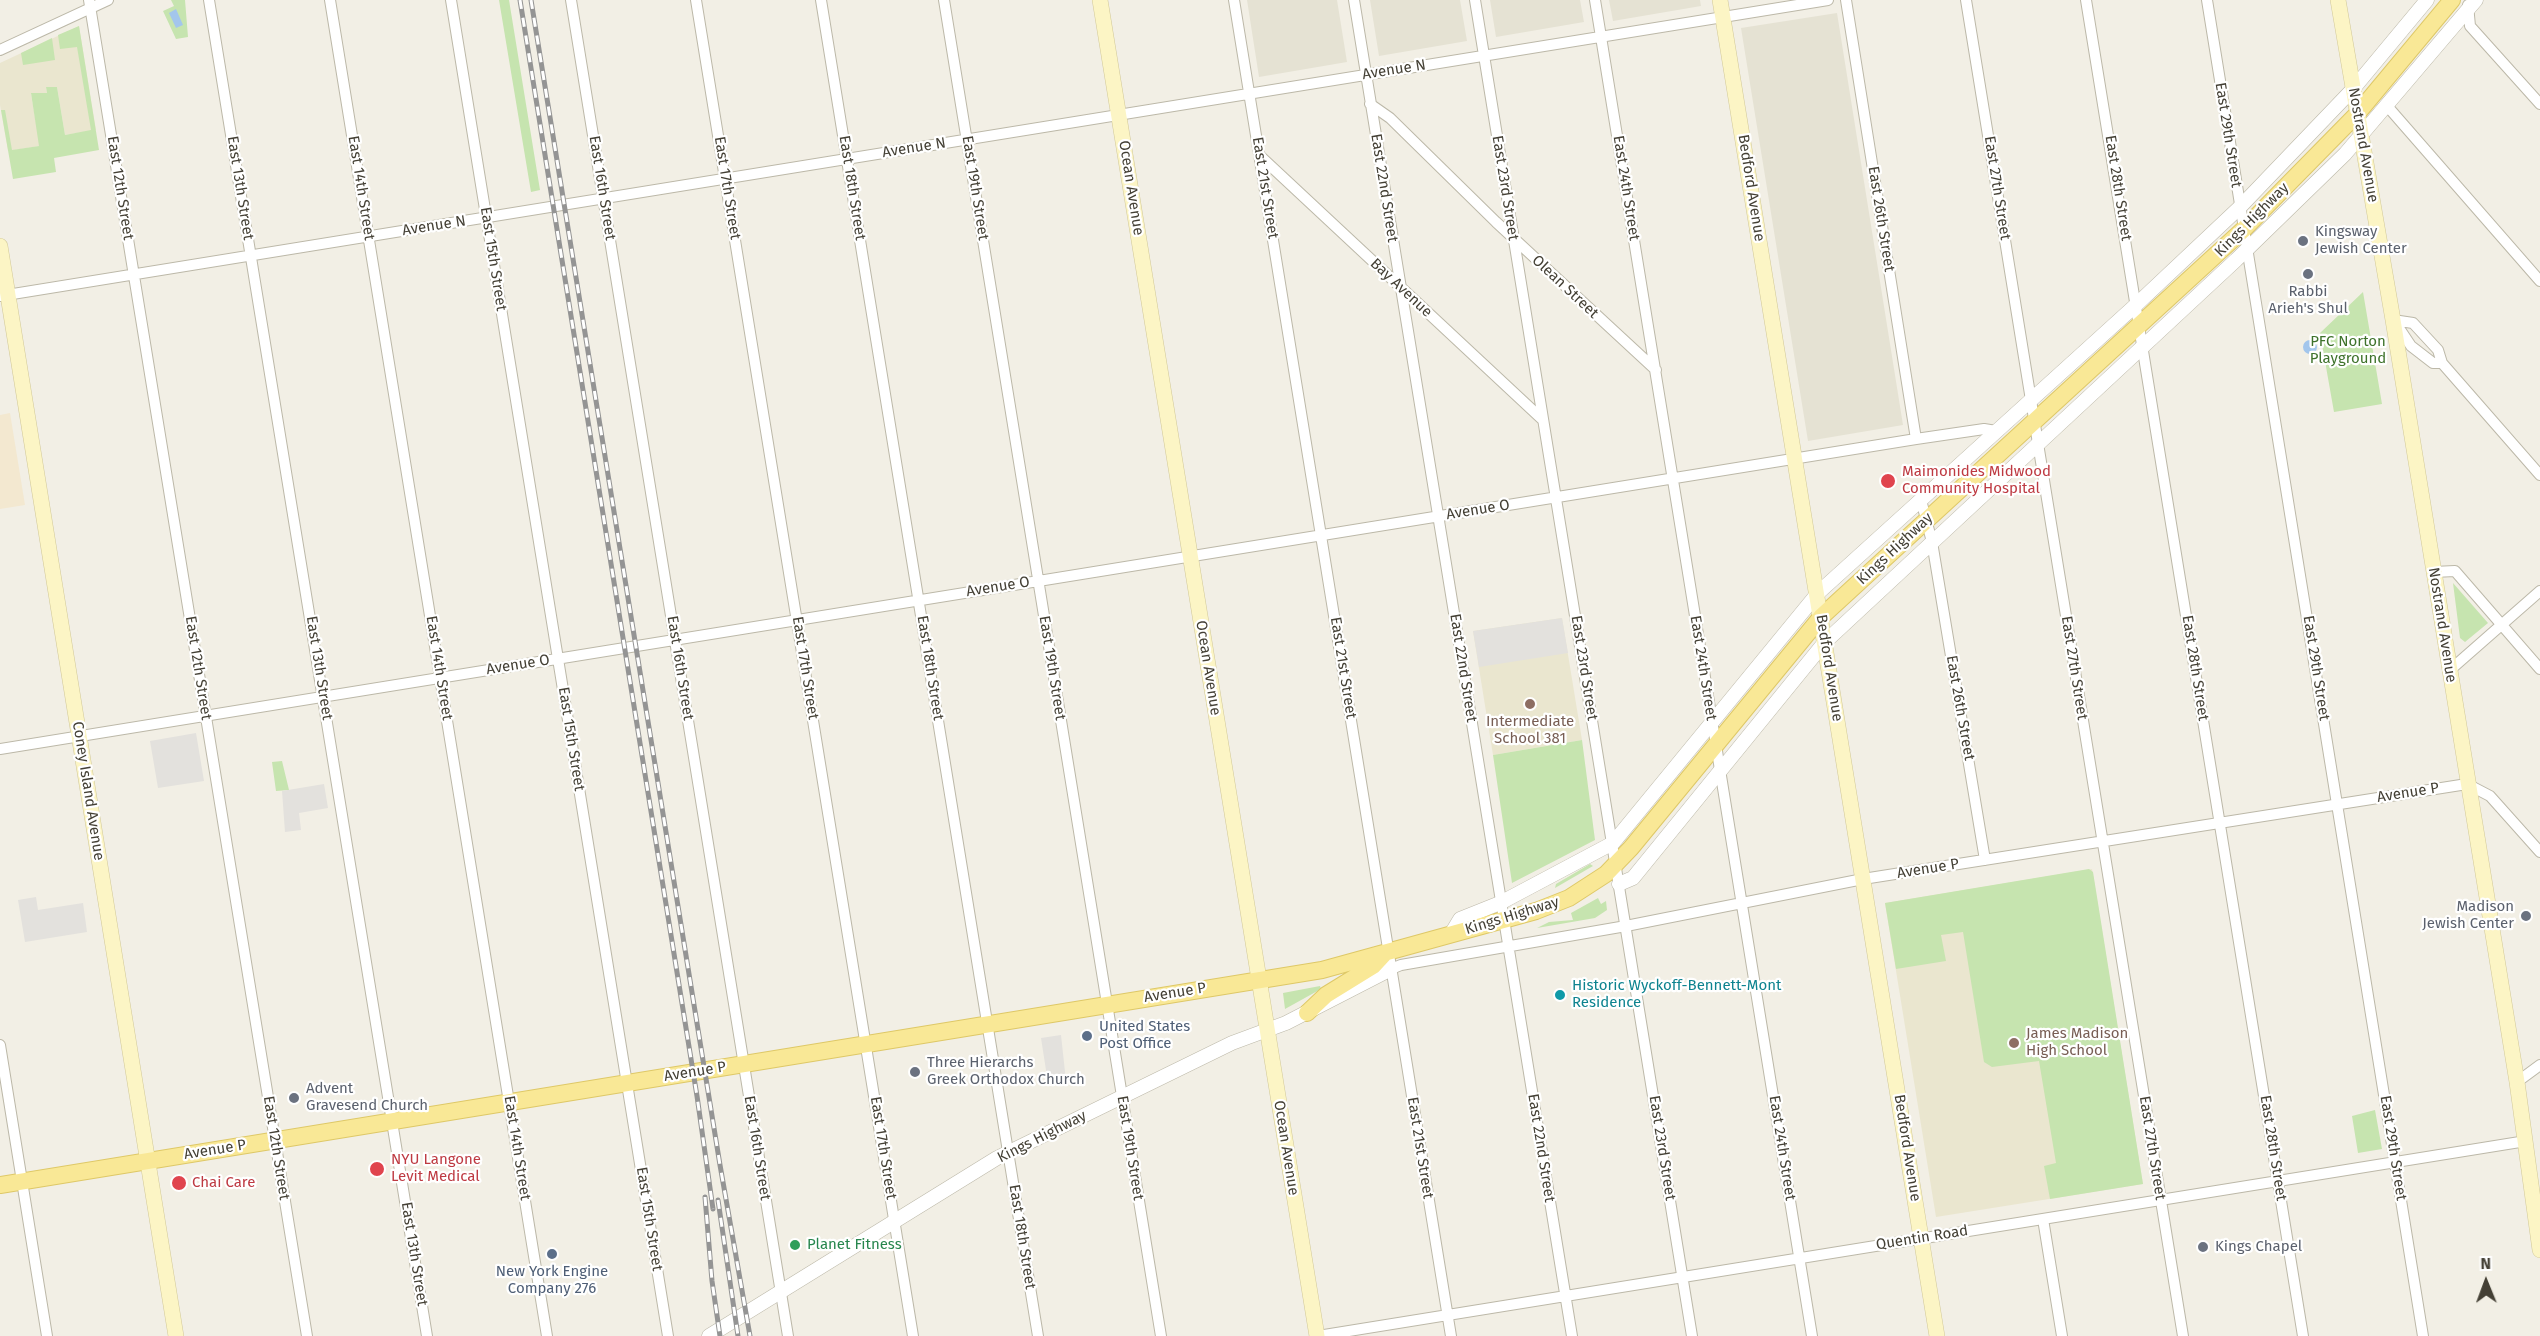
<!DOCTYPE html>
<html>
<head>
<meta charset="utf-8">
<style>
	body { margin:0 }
	#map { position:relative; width:2540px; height:1336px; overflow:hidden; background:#f2efe5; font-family:"Fira Sans",sans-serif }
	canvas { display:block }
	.north { position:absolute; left:2456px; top:1252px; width:60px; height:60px; -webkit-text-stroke:4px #fff; paint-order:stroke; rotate:359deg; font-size:16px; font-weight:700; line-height:24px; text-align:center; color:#444035 }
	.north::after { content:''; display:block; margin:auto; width:21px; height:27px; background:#444035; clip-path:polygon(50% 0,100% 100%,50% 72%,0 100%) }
</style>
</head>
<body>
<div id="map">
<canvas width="2540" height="1336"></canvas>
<div class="north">N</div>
</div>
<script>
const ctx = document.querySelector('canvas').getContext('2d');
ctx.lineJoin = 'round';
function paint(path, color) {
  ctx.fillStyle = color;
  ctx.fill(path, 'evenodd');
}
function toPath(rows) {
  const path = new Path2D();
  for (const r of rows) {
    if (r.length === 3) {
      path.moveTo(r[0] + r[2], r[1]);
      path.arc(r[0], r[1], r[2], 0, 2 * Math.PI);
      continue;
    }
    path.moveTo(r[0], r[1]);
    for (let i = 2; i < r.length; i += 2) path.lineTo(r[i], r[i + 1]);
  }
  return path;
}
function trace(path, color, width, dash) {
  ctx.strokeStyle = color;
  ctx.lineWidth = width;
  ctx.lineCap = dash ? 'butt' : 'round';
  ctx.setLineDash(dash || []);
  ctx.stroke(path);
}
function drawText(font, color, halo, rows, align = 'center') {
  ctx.font = font + ' "Fira Sans",sans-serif';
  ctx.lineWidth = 4.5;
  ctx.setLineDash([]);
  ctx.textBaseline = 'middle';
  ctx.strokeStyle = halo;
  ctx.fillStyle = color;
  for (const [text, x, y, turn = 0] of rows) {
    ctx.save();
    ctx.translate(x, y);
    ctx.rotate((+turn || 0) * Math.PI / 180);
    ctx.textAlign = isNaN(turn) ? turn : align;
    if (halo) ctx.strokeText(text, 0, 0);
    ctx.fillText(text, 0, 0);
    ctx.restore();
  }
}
const residential = toPath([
	[1247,0,1337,0,1347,62,1259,77],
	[1370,0,1460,0,1467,41,1379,56],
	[1490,0,1580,0,1584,22,1496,37],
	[1609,0,1700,0,1701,6,1613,21],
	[1837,13,1903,425,1808,441,1741,28]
]);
const commercial = toPath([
	[10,413,25,505,0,509,0,415]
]);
const education = toPath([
	[79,26,96,130,65,135,57,87,46,87,47,93,31,94,40,146,8,151,0,105,0,63],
	[1562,618,1582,740,1493,755,1473,631],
	[2092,869,2143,1184,1936,1217,1885,903]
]);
const green = toPath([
	[171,0,185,0,188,37,176,39,163,11,174,6],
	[499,0,509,0,540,190,531,192],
	[79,26,99,150,54,158,56,172,13,179,1,110,5,110,12,150,39,146,31,93,47,93,46,87,57,87,65,135,91,130,77,47,60,49,58,35],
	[52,38,55,60,23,65,21,53],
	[2363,292,2382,404,2334,412,2320,333],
	[2453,583,2488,623,2465,642,2460,638],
	[1582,740,1595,840,1512,883,1493,755],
	[282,761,289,790,276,791,272,762],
	[1590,864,1593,866,1555,888,1556,884],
	[2089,869,2093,872,2143,1184,2050,1199,2044,1166,2056,1163,2039,1061,1992,1067,1984,1062,1963,932,1941,935,1946,961,1896,969,1885,903],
	[1598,898,1601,904,1606,901,1607,910,1595,918,1537,928,1549,922,1573,920,1571,913],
	[1320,986,1321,989,1285,1009,1283,993],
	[2375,1110,2382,1149,2358,1153,2352,1116]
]);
const parking = toPath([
	[1562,618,1568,653,1479,667,1473,631],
	[196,733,204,781,158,788,150,741],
	[324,784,328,808,299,813,301,830,285,832,282,791],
	[36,897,38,910,83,903,87,932,25,942,18,900],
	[1061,1035,1066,1081,1048,1083,1041,1038]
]);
const water = toPath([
	[176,9,183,25,176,28,169,13],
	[2310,347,7]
]);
const minor = toPath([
	[89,0,307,1336],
	[209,0,427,1336],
	[330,0,547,1336],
	[451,0,668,1336],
	[571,0,788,1336],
	[696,0,913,1336],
	[821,0,1038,1336],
	[944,0,1161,1336],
	[1234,0,1451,1336],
	[1354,0,1572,1336],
	[1475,0,1692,1336],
	[1595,0,1812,1336],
	[1846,0,1916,439],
	[1966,0,2183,1336],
	[2086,0,2303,1336],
	[2207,0,2423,1336],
	[2468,5,2470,26,2540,104],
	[0,50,108,0],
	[1370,104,1390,118,1496,222,1656,370],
	[2388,107,2540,281],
	[1260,156,1543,420],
	[0,296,1828,0],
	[2393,320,2413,323,2438,350,2442,363,2540,475],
	[2395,322,2411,346,2433,363,2442,363],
	[1921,500,1932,542,1985,860],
	[2434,572,2455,571,2540,669],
	[2450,670,2540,591],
	[0,749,1916,439,1984,429,1996,431],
	[1391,969,1401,965,1626,926,1863,879,2467,784,2490,796,2540,852],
	[0,1045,47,1336],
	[2517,1082,2540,1065],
	[2043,1219,2062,1336],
	[1318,1336,2526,1141]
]);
const tertiary = toPath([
	[1619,884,1633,878,1825,642,2236,260,2345,154,2476,0],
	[1451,934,1460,919,1500,903,1613,843,1818,593,2137,304,2240,207,2353,89,2427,0],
	[709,1336,997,1158,1232,1043,1286,1023,1391,969]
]);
const secondary = toPath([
	[1100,0,1317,1336],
	[1720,0,1937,1336],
	[2338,0,2393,320,2517,1082,2540,1250],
	[0,246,176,1336]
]);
const primary = toPath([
	[1307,1013,1326,995,1373,966,1385,953],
	[0,1185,1322,970,1536,911,1569,898,1606,874,1631,848,1821,617,2244,229,2357,114,2452,0]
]);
const rail = toPath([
	[520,0,697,1096,713,1209],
	[531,0,720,1165,750,1336],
	[705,1197,712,1281,720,1336],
	[718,1200,738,1336]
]);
const markers = [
	[2303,241,6,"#6b7280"],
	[2308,274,6,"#6b7280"],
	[1888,481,8,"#e0444e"],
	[1530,704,6,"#8d6e63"],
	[2526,916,6,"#6b7280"],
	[1560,995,6,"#0f9aa8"],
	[1087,1036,6,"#5c6f8a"],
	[2014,1043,6,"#8d6e63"],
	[915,1072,6,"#6b7280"],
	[294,1098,6,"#6b7280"],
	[377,1169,8,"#e0444e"],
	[179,1183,8,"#e0444e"],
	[795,1245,6,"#2e9e5b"],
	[2203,1247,6,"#6b7280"],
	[552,1254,6,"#5c6f8a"]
];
const streetNames = [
	["Avenue N",1394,70,-9],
	["East 29th Street",2228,135,81],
	["Nostrand Avenue",2363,145,80],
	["Avenue N",914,148,-9],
	["East 12th Street",120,188,81],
	["East 13th Street",240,188,81],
	["East 14th Street",361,188,81],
	["East 16th Street",602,188,81],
	["East 17th Street",727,188,81],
	["East 18th Street",852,188,81],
	["East 19th Street",975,188,81],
	["Ocean Avenue",1131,188,81],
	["East 21st Street",1265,188,81],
	["East 22nd Street",1384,188,81],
	["East 23rd Street",1505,188,81],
	["East 24th Street",1626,188,81],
	["Bedford Avenue",1751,188,81],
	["East 27th Street",1997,188,81],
	["East 28th Street",2118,188,81],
	["East 26th Street",1881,219,81],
	["Kings Highway",2252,220,-45],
	["Avenue N",434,226,-9],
	["East 15th Street",493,259,81],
	["Olean Street",1565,287,43],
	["Bay Avenue",1401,288,43],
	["Avenue O",1478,510,-9],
	["Kings Highway",1895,549,-43],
	["Avenue O",998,587,-9],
	["Nostrand Avenue",2442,625,81],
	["Avenue O",518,665,-9],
	["East 12th Street",198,668,81],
	["East 13th Street",319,668,81],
	["East 14th Street",439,668,81],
	["East 16th Street",680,668,81],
	["East 17th Street",805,668,81],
	["East 18th Street",930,668,81],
	["East 19th Street",1052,668,81],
	["Ocean Avenue",1208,668,81],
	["East 21st Street",1343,668,81],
	["East 22nd Street",1463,668,81],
	["East 23rd Street",1584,668,81],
	["East 24th Street",1703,668,81],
	["Bedford Avenue",1829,668,81],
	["East 27th Street",2074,668,81],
	["East 28th Street",2195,668,81],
	["East 29th Street",2316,668,81],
	["East 26th Street",1960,708,80],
	["East 15th Street",571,739,81],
	["Coney Island Avenue",88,791,81],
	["Avenue P",2408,793,-9],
	["Avenue P",1928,869,-9],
	["Kings Highway",1512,916,-17],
	["Avenue P",1175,993,-9],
	["Avenue P",695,1072,-9],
	["Kings Highway",1042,1137,-27],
	["East 12th Street",276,1148,81],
	["East 14th Street",517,1148,81],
	["East 16th Street",757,1148,81],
	["East 17th Street",883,1148,81],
	["East 19th Street",1130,1148,81],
	["Ocean Avenue",1286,1148,81],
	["East 21st Street",1420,1148,81],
	["East 22nd Street",1541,1148,81],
	["East 23rd Street",1662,1148,81],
	["East 24th Street",1782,1148,81],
	["Bedford Avenue",1907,1148,81],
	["East 27th Street",2152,1148,81],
	["East 28th Street",2273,1148,81],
	["East 29th Street",2393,1148,81],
	["Avenue P",215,1150,-9],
	["East 15th Street",649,1219,81],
	["East 18th Street",1022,1237,81],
	["Quentin Road",1922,1238,-9],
	["East 13th Street",414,1254,81]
];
const worshipNames = [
	["Kingsway",2315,232],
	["Jewish Center",2315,249],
	["Rabbi",2308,292,"center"],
	["Arieh's Shul",2308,309,"center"],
	["Madison",2514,907,"right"],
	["Jewish Center",2514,924,"right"],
	["Three Hierarchs",927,1063],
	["Greek Orthodox Church",927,1080],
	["Advent",306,1089],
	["Gravesend Church",306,1106],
	["Kings Chapel",2215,1247]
];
const parkNames = [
	["PFC Norton",2348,342],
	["Playground",2348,359]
];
const healthNames = [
	["Maimonides Midwood",1902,472],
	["Community Hospital",1902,489],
	["NYU Langone",391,1160],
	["Levit Medical",391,1177],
	["Chai Care",192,1183]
];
const educationNames = [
	["Intermediate",1530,722],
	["School 381",1530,739],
	["James Madison",2026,1034,"left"],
	["High School",2026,1051,"left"]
];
const cultureNames = [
	["Historic Wyckoff-Bennett-Mont",1572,986],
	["Residence",1572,1003]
];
const serviceNames = [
	["United States",1099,1027],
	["Post Office",1099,1044],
	["New York Engine",552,1272,"center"],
	["Company 276",552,1289,"center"]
];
const leisureNames = [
	["Planet Fitness",807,1245]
];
paint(residential, '#e5e2d3');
paint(commercial, '#f3e8d0');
paint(education, '#eae6cf');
paint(green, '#c6e4af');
paint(parking, '#e3e1dd');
paint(water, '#a3c6ec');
trace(minor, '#bcb8a8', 12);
trace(tertiary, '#bcb8a8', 15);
trace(secondary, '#d0c797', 16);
trace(primary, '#dec867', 18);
trace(minor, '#fff', 10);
trace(tertiary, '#fff', 14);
trace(secondary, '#fcf5c5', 15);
trace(primary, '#f9e896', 16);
trace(rail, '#949494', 5);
trace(rail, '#fff', 3, [9]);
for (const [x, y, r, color] of markers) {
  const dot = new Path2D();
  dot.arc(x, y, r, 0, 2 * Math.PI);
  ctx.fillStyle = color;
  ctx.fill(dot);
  trace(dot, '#fff', 2);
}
drawText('15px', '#444035', '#fff', streetNames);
drawText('15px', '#5b616d', '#fff', worshipNames, 'left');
drawText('15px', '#3e722b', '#fff', parkNames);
drawText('15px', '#be3a42', '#fff', healthNames, 'left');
drawText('15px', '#785e54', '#fff', educationNames);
drawText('15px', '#0d838f', '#fff', cultureNames, 'left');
drawText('15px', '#4e5e75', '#fff', serviceNames, 'left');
drawText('15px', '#27864d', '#fff', leisureNames, 'left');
</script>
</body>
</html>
